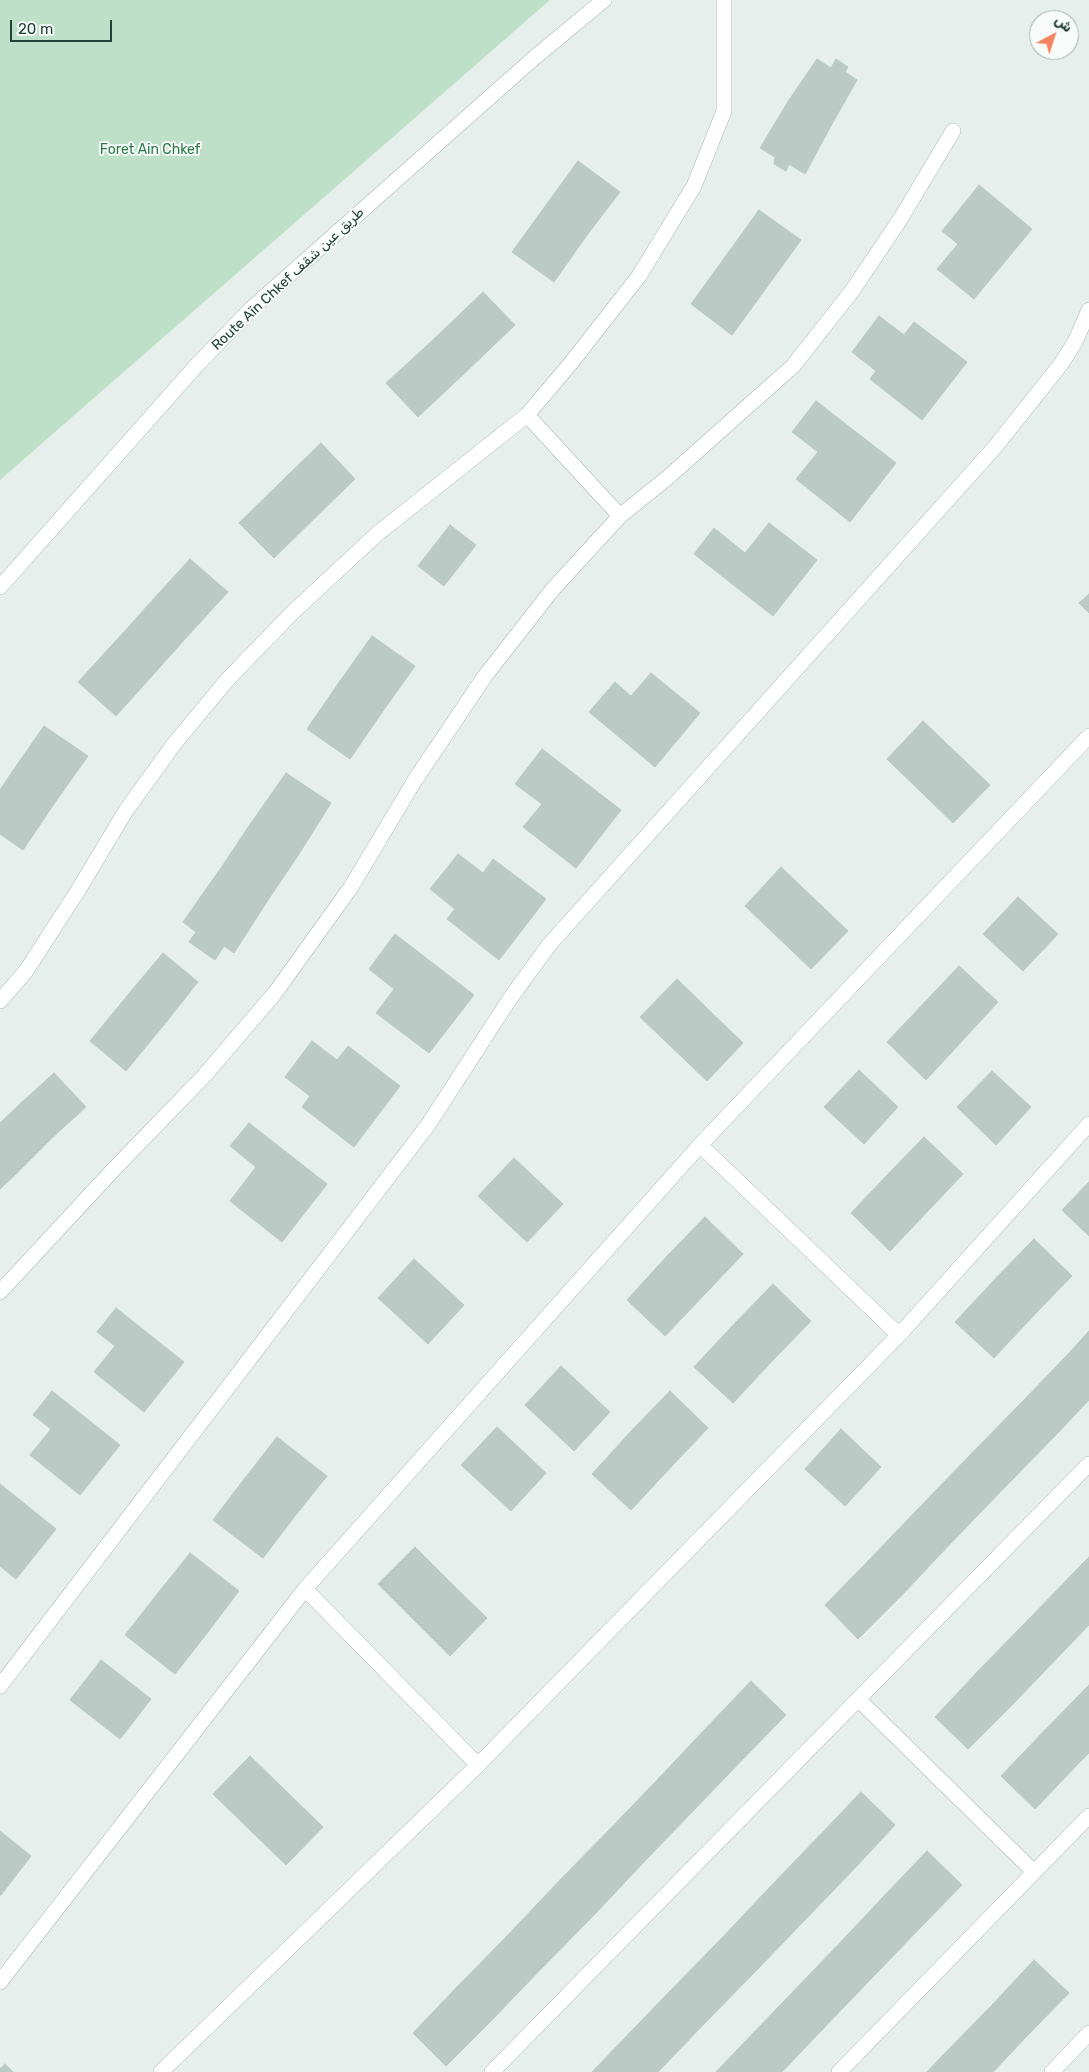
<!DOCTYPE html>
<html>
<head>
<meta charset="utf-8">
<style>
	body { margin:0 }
	#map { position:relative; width:1089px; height:2072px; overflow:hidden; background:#e6efeb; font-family:Rubik,"Noto Naskh Arabic",sans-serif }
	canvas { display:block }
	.north { position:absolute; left:1029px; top:10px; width:50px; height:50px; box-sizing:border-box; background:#f7fbf9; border:1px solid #a3b1ad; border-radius:50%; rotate:40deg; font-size:14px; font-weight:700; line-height:20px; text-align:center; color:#24423a }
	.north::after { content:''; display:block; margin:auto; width:18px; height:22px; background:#f4845f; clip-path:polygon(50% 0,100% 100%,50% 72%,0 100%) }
	.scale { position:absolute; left:10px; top:20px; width:102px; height:22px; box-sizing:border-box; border:2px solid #24423a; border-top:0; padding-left:6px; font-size:15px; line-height:18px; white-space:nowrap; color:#24423a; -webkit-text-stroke:4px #f7fbf9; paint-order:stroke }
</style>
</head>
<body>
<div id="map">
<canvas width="1089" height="2072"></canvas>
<div class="north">ش</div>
<div class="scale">20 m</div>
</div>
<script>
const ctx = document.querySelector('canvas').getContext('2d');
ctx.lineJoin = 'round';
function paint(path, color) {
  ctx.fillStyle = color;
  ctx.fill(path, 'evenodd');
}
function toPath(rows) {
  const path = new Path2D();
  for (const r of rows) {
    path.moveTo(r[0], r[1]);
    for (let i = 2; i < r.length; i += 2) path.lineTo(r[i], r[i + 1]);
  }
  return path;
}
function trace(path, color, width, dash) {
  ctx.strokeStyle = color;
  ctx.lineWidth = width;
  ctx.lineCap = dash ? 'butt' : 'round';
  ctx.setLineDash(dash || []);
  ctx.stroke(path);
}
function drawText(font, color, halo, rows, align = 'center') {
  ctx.font = font + ' Rubik,"Noto Naskh Arabic",sans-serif';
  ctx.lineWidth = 4;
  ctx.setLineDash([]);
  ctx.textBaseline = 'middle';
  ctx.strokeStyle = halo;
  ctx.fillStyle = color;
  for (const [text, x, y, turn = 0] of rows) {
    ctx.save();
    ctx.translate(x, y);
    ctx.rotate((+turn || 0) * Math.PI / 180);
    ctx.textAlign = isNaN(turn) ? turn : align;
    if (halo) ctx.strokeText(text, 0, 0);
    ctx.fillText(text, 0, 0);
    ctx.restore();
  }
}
const green = toPath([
	[0,0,550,0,0,480]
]);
const building = toPath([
	[817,59,831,68,836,59,848,67,845,72,857,80,832,124,789,100,817,59],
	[789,100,832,124,805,174,789,164,786,171,774,164,775,157,760,148,789,100],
	[578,161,620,192,587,235,546,205,578,161],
	[979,185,1032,229,974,299,937,269,958,244,942,231,979,185],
	[546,205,587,235,554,282,512,252,546,205],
	[759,210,801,240,767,287,725,257,759,210],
	[725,257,767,287,732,335,691,304,725,257],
	[483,292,515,325,467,371,435,338,483,292],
	[879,316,904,335,914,322,967,362,922,420,870,379,876,371,852,352,879,316],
	[435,338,467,371,418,417,386,383,435,338],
	[816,401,896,463,850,522,796,479,818,452,792,432,816,401],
	[321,443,355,479,321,512,287,476,321,443],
	[287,476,321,512,274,558,239,523,287,476],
	[769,523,817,560,773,616,694,554,714,528,745,553,769,523],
	[450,525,476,545,444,586,418,566,450,525],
	[190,559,228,592,195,628,158,594,190,559],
	[158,594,195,628,160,667,123,633,158,594],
	[1089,594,1089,613,1079,603,1089,594],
	[123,633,160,667,116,716,78,682,123,633],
	[372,636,415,666,383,711,340,681,372,636],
	[651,673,700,713,655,767,589,712,615,682,631,696,651,673],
	[340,681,383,711,350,759,307,729,340,681],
	[923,721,990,785,953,823,887,759,923,721],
	[44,726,88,756,56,801,12,772,44,726],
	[542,749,621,810,576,868,523,827,542,804,515,784,542,749],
	[12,772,56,801,23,850,0,834,0,790,12,772],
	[286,773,331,803,299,854,251,823,286,773],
	[251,823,299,854,270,897,223,865,251,823],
	[458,854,483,873,493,859,546,899,499,960,447,919,455,909,430,889,458,854],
	[223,865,270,897,234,953,224,946,215,960,189,942,196,932,183,922,223,865],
	[781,867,848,931,811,969,745,906,781,867],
	[1018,897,1058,934,1023,971,983,934,1018,897],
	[395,934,474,995,429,1053,376,1013,394,989,369,969,395,934],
	[163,953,198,982,163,1026,127,996,163,953],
	[959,966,998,1002,963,1040,924,1003,959,966],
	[677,979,743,1043,707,1081,640,1017,677,979],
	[127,996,163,1026,126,1071,90,1041,127,996],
	[924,1003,963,1040,926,1080,887,1042,924,1003],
	[312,1041,337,1060,348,1046,400,1086,354,1147,302,1107,310,1096,285,1077,312,1041],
	[859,1070,898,1107,864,1144,824,1107,859,1070],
	[992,1071,1031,1107,996,1145,957,1107,992,1071],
	[54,1073,86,1107,53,1137,21,1103,54,1073],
	[21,1103,53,1137,16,1174,0,1157,0,1123,21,1103],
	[249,1123,327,1184,282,1242,230,1201,256,1167,230,1146,249,1123],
	[924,1137,963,1174,928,1211,889,1173,924,1137],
	[0,1157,16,1174,0,1189,0,1157],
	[514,1158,563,1204,527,1242,478,1196,514,1158],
	[889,1173,928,1211,890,1251,851,1213,889,1173],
	[1089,1182,1089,1236,1062,1210,1089,1182],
	[705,1217,743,1254,707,1292,668,1255,705,1217],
	[1034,1239,1072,1276,1036,1313,997,1277,1034,1239],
	[668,1255,707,1292,665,1336,627,1300,668,1255],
	[414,1259,464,1305,428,1344,378,1298,414,1259],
	[997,1277,1036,1313,994,1358,955,1322,997,1277],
	[773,1284,811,1321,775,1358,736,1322,773,1284],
	[116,1308,184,1362,144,1412,94,1372,115,1346,97,1332,116,1308],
	[736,1322,775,1358,733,1403,694,1367,736,1322],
	[1089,1331,1089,1368,1071,1351,1089,1331],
	[1071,1351,1089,1368,1089,1400,1055,1436,1021,1403,1071,1351],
	[561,1366,610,1412,574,1451,525,1405,561,1366],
	[52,1391,120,1445,80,1495,30,1455,51,1429,33,1415,52,1391],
	[670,1391,708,1428,672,1466,633,1429,670,1391],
	[1021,1403,1055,1436,1006,1486,972,1453,1021,1403],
	[497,1427,546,1473,511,1511,461,1465,497,1427],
	[633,1429,672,1466,631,1510,592,1474,633,1429],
	[841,1429,881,1467,845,1506,805,1469,841,1429],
	[277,1437,327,1476,295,1516,245,1478,277,1437],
	[972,1453,1006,1486,951,1543,917,1510,972,1453],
	[245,1478,295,1516,263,1558,213,1520,245,1478],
	[0,1484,56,1529,16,1579,0,1566,0,1484],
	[917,1510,951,1543,903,1594,868,1561,917,1510],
	[415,1547,451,1583,414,1620,378,1584,415,1547],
	[190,1553,239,1591,208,1632,158,1593,190,1553],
	[1089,1557,1089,1571,1082,1564,1089,1557],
	[868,1561,903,1594,858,1639,825,1605,868,1561],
	[1082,1564,1089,1571,1089,1625,1061,1654,1027,1621,1082,1564],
	[451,1583,487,1618,450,1656,414,1620,451,1583],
	[158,1593,208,1632,175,1674,125,1635,158,1593],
	[1027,1621,1061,1654,1013,1704,978,1671,1027,1621],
	[101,1660,151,1699,120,1739,70,1700,101,1660],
	[978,1671,1013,1704,968,1749,935,1717,978,1671],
	[751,1681,786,1715,744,1758,709,1725,751,1681],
	[1089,1685,1089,1753,1079,1763,1045,1730,1089,1685],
	[709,1725,744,1758,694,1810,659,1778,709,1725],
	[1045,1730,1079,1763,1035,1809,1001,1776,1045,1730],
	[250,1756,287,1792,250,1830,213,1794,250,1756],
	[659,1778,694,1810,643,1863,609,1830,659,1778],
	[287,1792,323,1827,286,1865,250,1830,287,1792],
	[861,1792,895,1825,854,1869,819,1836,861,1792],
	[609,1830,643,1863,595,1914,560,1880,609,1830],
	[0,1831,31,1856,1,1895,0,1895,0,1831],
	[819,1836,854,1869,803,1922,769,1888,819,1836],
	[927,1851,962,1885,920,1928,885,1895,927,1851],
	[560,1880,595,1914,540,1970,506,1937,560,1880],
	[769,1888,803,1922,753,1974,719,1941,769,1888],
	[885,1895,920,1928,870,1980,835,1948,885,1895],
	[506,1937,540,1970,491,2021,457,1987,506,1937],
	[719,1941,753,1974,704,2024,670,1991,719,1941],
	[835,1948,870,1980,820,2032,785,2000,835,1948],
	[1034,1960,1069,1993,1027,2036,993,2004,1034,1960],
	[457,1987,491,2021,446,2066,413,2033,457,1987],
	[670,1991,704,2024,658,2072,640,2072,615,2048,670,1991],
	[785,2000,820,2032,782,2072,759,2072,737,2050,785,2000],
	[993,2004,1027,2036,993,2072,959,2072,942,2056,993,2004],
	[615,2048,640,2072,592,2072,615,2048],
	[737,2050,759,2072,716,2072,737,2050],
	[942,2056,959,2072,927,2072,942,2056],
	[5,2064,13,2072,0,2072,0,2069,5,2064]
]);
const minor = toPath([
	[527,415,620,516],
	[0,1001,26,971,79,889,125,812,174,744,228,679,293,612,377,534,527,415,571,363,639,276,694,186,724,111,724,0],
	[700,1145,899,1335],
	[0,1292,114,1169,204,1076,275,993,351,887,415,780,485,676,553,589,620,516,666,479,793,366,852,291,901,218,953,131],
	[305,1589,478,1765],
	[0,1686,428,1125,509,1000,549,945,995,447,1061,364,1075,342,1089,310],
	[858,1699,1034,1872],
	[0,1982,305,1589,700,1145,1089,736],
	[161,2072,478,1765,899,1335,1089,1124],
	[492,2072,1089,1464],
	[839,2072,1089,1816],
	[1052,2072,1089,2033]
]);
const tertiary = toPath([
	[0,587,196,366,252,308,534,58,604,0]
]);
const parkNames = [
	["Foret Ain Chkef",150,150]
];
const streetNames = [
	["Route Aïn Chkef طريق عين شقف",288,279,-43]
];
paint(green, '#bfe0c8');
paint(building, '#bbcac4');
trace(building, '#b8c9c2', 1);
trace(minor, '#a8b8b2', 16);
trace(tertiary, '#a8b8b2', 16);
trace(minor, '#fff', 15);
trace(tertiary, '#fff', 15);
drawText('14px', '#2d7a4b', '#f7fbf9', parkNames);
drawText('14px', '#24423a', '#f7fbf9', streetNames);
</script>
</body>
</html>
